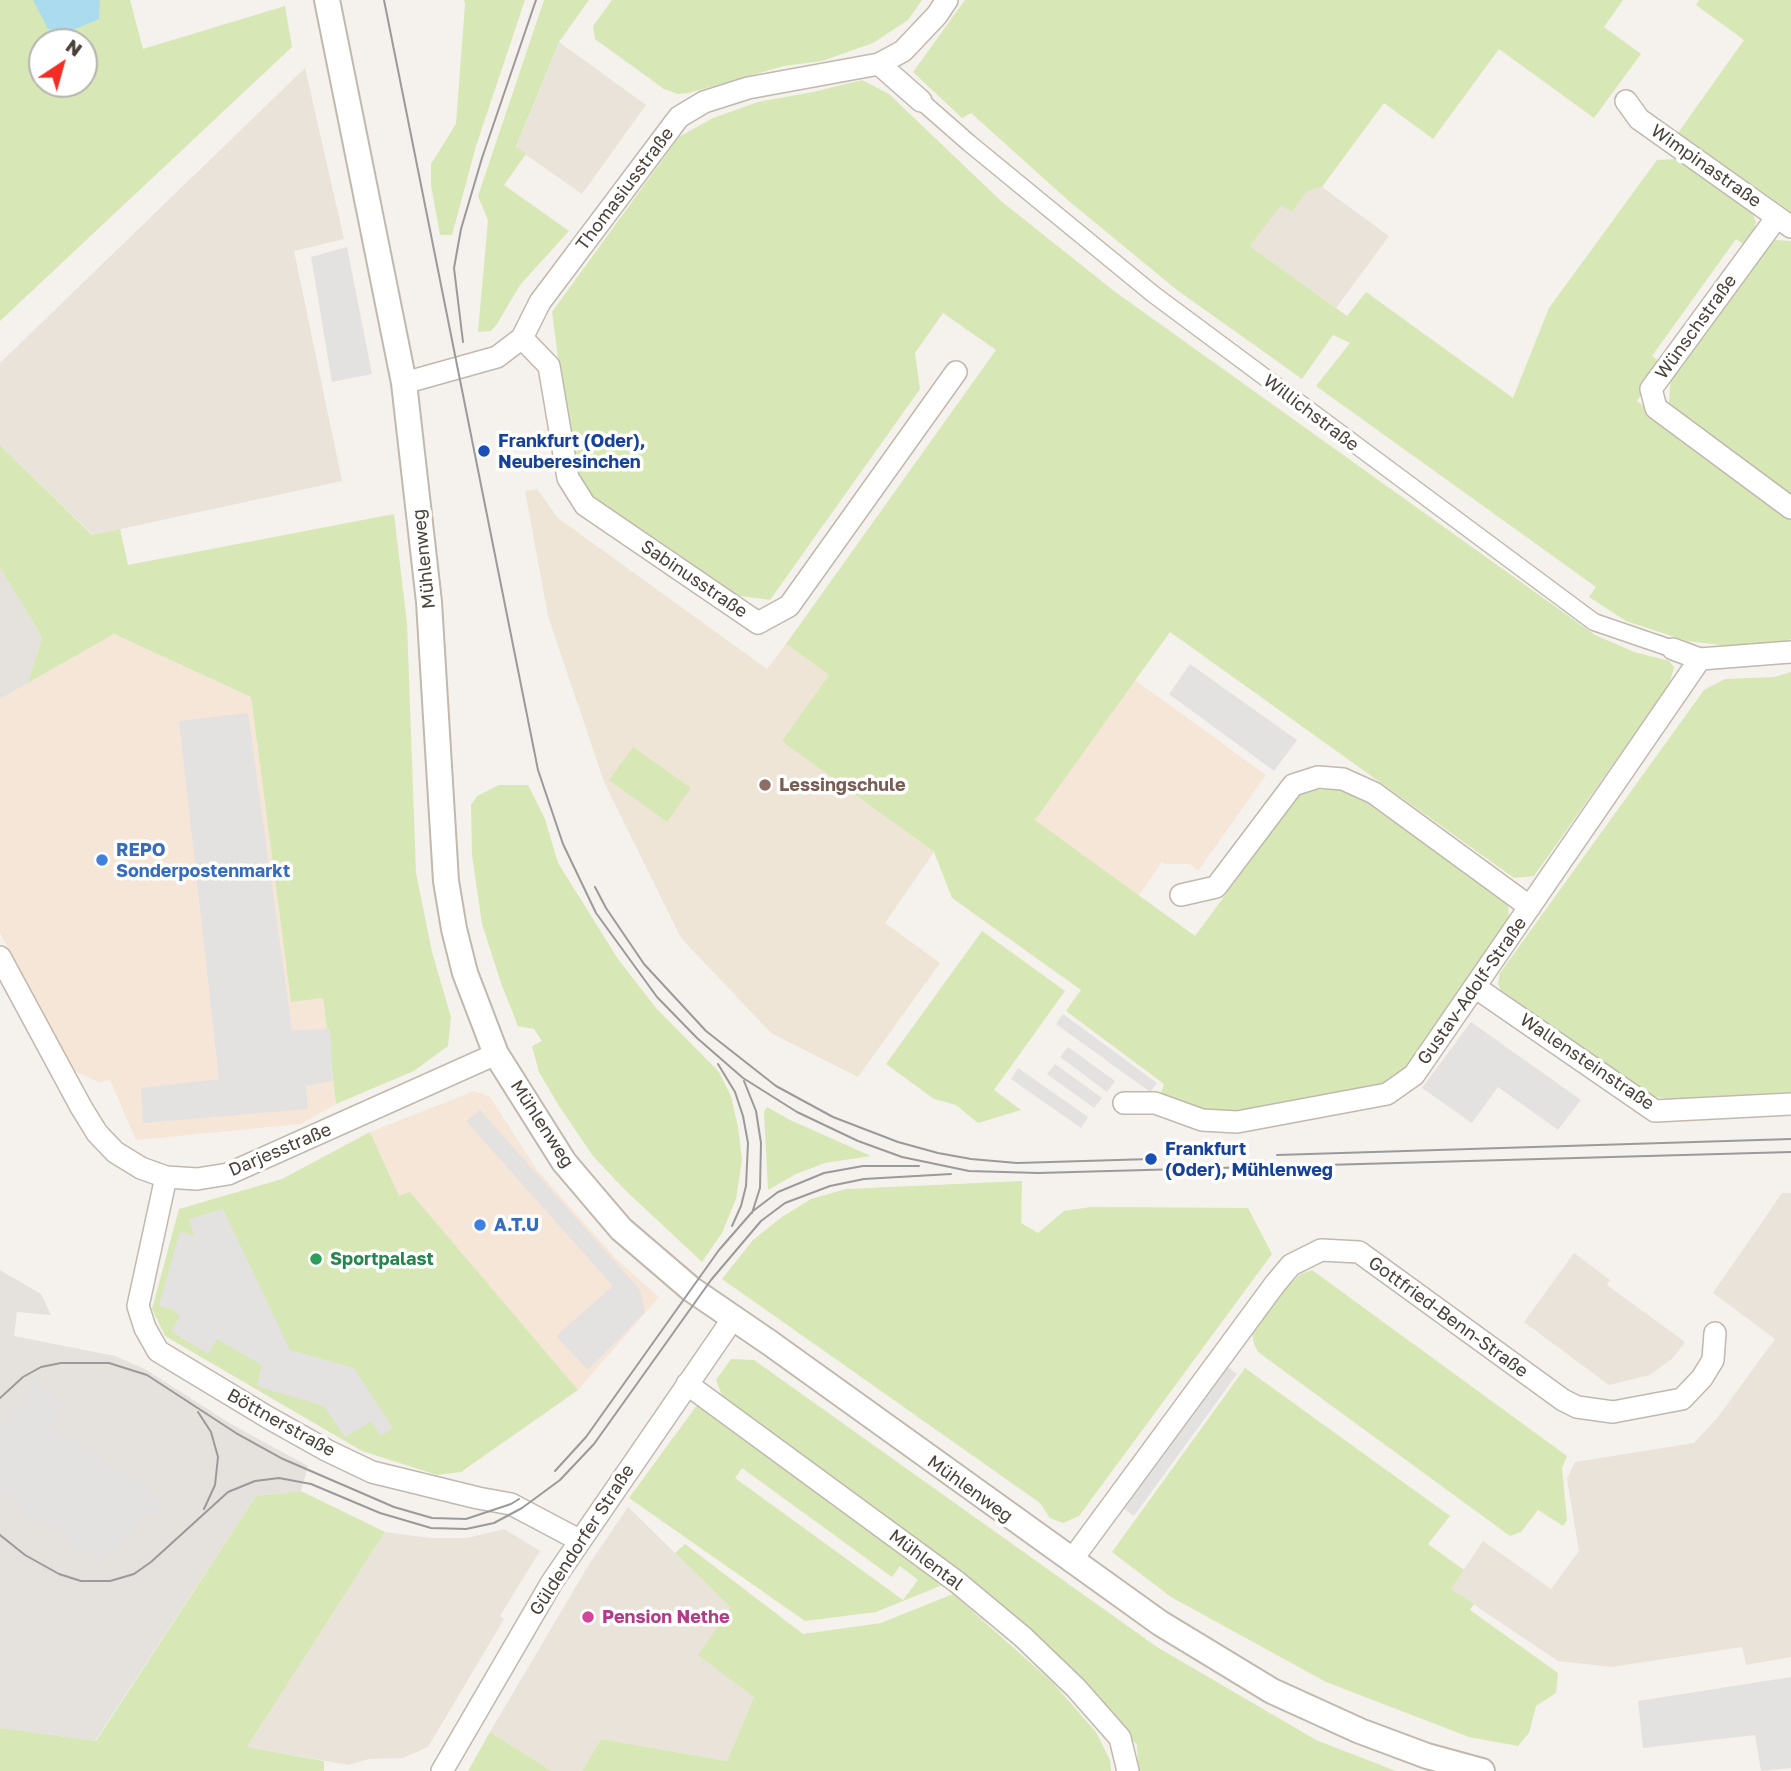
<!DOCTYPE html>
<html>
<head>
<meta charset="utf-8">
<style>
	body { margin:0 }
	#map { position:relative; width:1791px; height:1771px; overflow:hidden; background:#f5f1ec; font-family:"Golos Text",sans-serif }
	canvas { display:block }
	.north { position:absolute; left:28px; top:28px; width:70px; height:70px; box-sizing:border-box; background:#fff; border:2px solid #b7b3b0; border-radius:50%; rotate:36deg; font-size:19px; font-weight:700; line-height:28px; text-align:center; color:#4a4139 }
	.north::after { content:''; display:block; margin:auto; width:24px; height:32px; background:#f42d24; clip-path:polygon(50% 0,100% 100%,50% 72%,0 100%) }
</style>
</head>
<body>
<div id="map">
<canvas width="1791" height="1771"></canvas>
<div class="north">N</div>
</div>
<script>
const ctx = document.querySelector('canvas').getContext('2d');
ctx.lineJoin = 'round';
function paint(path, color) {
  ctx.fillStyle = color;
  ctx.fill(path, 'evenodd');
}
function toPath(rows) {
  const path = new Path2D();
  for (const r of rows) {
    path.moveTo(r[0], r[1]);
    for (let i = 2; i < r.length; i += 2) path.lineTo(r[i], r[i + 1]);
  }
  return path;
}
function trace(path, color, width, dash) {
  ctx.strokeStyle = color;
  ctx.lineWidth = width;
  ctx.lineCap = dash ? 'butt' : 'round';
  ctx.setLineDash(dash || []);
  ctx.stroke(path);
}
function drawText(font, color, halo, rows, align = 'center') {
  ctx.font = font + ' "Golos Text",sans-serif';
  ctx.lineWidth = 7;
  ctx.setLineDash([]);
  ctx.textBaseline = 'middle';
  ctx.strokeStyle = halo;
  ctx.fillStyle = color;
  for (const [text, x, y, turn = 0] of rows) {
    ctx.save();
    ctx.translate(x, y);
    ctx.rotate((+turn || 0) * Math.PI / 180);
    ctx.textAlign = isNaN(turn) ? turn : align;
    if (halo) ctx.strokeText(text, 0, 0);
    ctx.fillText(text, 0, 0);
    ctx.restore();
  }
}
const residential = toPath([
	[559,42,646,105,582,194,516,148],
	[305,68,344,239,294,251,342,481,93,535,0,445,0,363],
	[1322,187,1389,236,1336,308,1250,246,1281,204,1292,212,1307,191],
	[1782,1193,1791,1193,1791,1657,1746,1665,1742,1647,1612,1667,1558,1661,1451,1589,1483,1541,1551,1589,1579,1551,1567,1479,1575,1462,1694,1443,1718,1417,1775,1339,1713,1293],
	[1574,1253,1610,1280,1607,1285,1685,1342,1673,1358,1650,1375,1609,1385,1524,1322],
	[628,1507,731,1608,754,1697,727,1761,601,1739,582,1771,552,1771,490,1732,588,1566],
	[504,1529,540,1551,500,1616,504,1619,428,1747,403,1758,369,1759,349,1765,247,1747,385,1532,430,1538,467,1538]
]);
const commercial = toPath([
	[114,634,251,697,291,1001,323,998,336,1104,301,1124,136,1140,110,1080,99,1082,72,1070,0,933,0,699],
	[1135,680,1266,775,1198,871,1190,864,1165,864,1162,862,1139,895,1034,820],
	[474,1091,490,1097,537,1170,617,1260,659,1297,578,1390,410,1193,399,1197,370,1132]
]);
const industrial = toPath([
	[0,568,42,637,28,683,0,699],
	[0,1270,41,1294,51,1315,17,1312,14,1336,115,1356,145,1369,231,1424,308,1466,301,1491,256,1496,95,1741,0,1728]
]);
const education = toPath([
	[537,489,558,518,767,669,786,644,829,675,783,741,934,852,885,923,940,963,858,1077,771,1033,681,938,604,782,548,616,525,491]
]);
const green = toPath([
	[0,0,130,0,143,49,285,6,292,47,0,321],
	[42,42,84,42,84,84,42,84],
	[464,0,525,0,476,146,452,235,440,235,431,185,431,164,456,124,465,4],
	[544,0,589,0,559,42,516,147,526,154,504,185,569,231,520,285,497,324,491,331,478,332,488,220,478,196],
	[612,0,922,0,908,20,873,43,822,61,784,66,689,93,678,94,664,89,595,39,593,26],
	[965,0,1623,0,1604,27,1641,54,1594,118,1499,49,1433,139,1384,103,1322,187,1307,191,1292,212,1281,205,1250,246,1347,316,1366,292,1513,398,1549,308,1657,160,1679,159,1753,214,1756,222,1753,236,1746,246,1736,239,1652,356,1663,364,1637,401,1791,516,1791,639,1782,642,1737,647,1687,641,1626,621,1589,597,1596,587,1316,386,1350,343,1333,335,1302,379,1177,290,1070,202,971,113,962,118,913,72],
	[1699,0,1791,0,1791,212,1678,133,1744,40,1696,5],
	[862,80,889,94,1001,201,1114,291,1595,635,1634,652,1669,661,1674,667,1669,685,1534,876,1514,878,1170,632,1035,820,1195,936,1299,795,1317,790,1343,789,1361,797,1508,902,1509,921,1398,1079,1386,1087,1245,1112,1195,1110,1160,1096,1164,1084,1066,1011,1081,990,952,898,934,852,782,741,829,675,786,644,996,350,943,313,915,353,920,389,770,600,733,595,591,498,577,478,568,435,552,312,679,137,713,118,758,102,813,92],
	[1775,240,1791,241,1791,499,1680,415,1669,402,1671,374,1762,250],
	[0,445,92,535,120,529,128,565,394,514,407,623,416,873,432,952,451,1017,448,1046,414,1071,336,1104,323,998,291,1002,251,697,114,634,28,683,42,637,0,568],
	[1791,672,1791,1092,1671,1099,1648,1096,1501,991,1498,984,1500,973,1704,690,1725,679,1774,677],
	[633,747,691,788,667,822,609,780],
	[499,785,528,785,545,819,558,863,618,959,656,1008,719,1072,731,1096,738,1127,742,1160,736,1199,722,1233,702,1262,624,1189,593,1156,559,1106,539,1072,532,1046,542,1041,534,1029,518,1026,501,983,482,924,472,855,471,805,477,796],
	[982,931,1065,991,994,1090,1021,1110,978,1123,956,1105,934,1099,886,1064],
	[767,1107,790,1120,871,1156,825,1163,796,1174,768,1190,764,1112],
	[370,1132,399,1196,410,1192,578,1390,461,1472,437,1475,362,1451,165,1336,152,1309,179,1209,282,1179],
	[1022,1181,1021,1223,1038,1233,1064,1211,1091,1207,1248,1208,1272,1254,1079,1516,1063,1523,1050,1518,1040,1503,722,1279,753,1240,782,1217,811,1199,846,1189],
	[1312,1270,1567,1456,1562,1468,1567,1520,1563,1526,1538,1510,1521,1532,1510,1536,1258,1352,1254,1344,1252,1332,1285,1289,1301,1274],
	[731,1359,754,1360,1157,1647,1316,1740,1396,1771,1138,1771,1137,1745,1080,1683,726,1406,716,1380],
	[1245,1368,1450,1516,1428,1544,1464,1570,1451,1589,1474,1604,1470,1610,1558,1673,1556,1693,1536,1706,1529,1733,1518,1746,1469,1737,1326,1682,1171,1597,1112,1552],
	[700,1401,947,1583,876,1612,805,1621,629,1498],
	[742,1468,892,1577,900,1566,918,1580,903,1600,735,1478],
	[301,1491,385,1532,247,1747,324,1761,324,1771,0,1771,0,1728,96,1741,256,1496],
	[685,1544,803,1634,881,1623,953,1594,1052,1682,1096,1732,1110,1760,1111,1771,582,1771,601,1739,727,1761,754,1697,698,1655,731,1608,675,1553],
	[490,1732,552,1771,468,1771]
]);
const parking = toPath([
	[347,247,372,374,332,382,311,257],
	[1190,664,1297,740,1274,771,1169,694],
	[248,713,292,1030,330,1029,333,1081,306,1086,308,1109,143,1123,141,1088,219,1079,179,721],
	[1063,1014,1157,1083,1150,1092,1056,1024],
	[1471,1022,1581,1100,1558,1130,1498,1087,1472,1123,1422,1088],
	[1068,1047,1115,1081,1107,1092,1060,1057],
	[1055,1064,1102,1098,1094,1108,1047,1074],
	[1018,1068,1088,1117,1081,1128,1011,1079],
	[480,1110,640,1290,645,1312,588,1370,556,1336,613,1286,466,1121],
	[223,1209,290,1350,354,1368,393,1428,381,1436,371,1422,345,1437,324,1406,257,1386,262,1365,217,1339,208,1354,171,1331,180,1316,172,1309,159,1306,180,1231,194,1236,189,1219],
	[1228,1367,1237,1374,1134,1516,1124,1509],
	[33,1380,66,1402,51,1426,166,1501,155,1518,148,1514,135,1532,130,1530,115,1552,108,1548,99,1561,0,1496,0,1481,2,1477,0,1475,0,1430],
	[1791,1677,1791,1768,1761,1771,1755,1735,1643,1748,1638,1701]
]);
const water = toPath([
	[33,0,100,0,99,19,73,30,48,29]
]);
const pedestrian = toPath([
	[921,101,969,143,1153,294,1594,622,1673,649]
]);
const minor = toPath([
	[879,64,921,101],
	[1626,101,1639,119,1791,227],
	[1777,217,1651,389,1656,408,1791,508],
	[522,338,549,366,568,478,585,505,758,623,789,606,956,372],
	[404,383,497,357,522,338,540,302,679,117,704,102,748,88,879,64,903,51,937,15,947,0],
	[1673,649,1700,659,1791,652],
	[1181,895,1216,887,1293,785,1318,777,1343,779,1374,793,1530,907],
	[0,957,81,1107,97,1133,115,1152,141,1168,166,1177,197,1179,228,1174,496,1054],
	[1475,987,1655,1111,1791,1104],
	[1124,1103,1155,1103,1202,1120,1237,1122,1387,1094,1414,1075,1700,659],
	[166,1177,138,1306,145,1328,158,1351,269,1418,328,1451,372,1472,478,1498,511,1504,579,1540],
	[687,1384,957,1582,1023,1637,1076,1688,1120,1738,1128,1771],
	[1071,1561,1275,1284,1291,1265,1321,1250,1359,1252,1563,1400,1577,1407,1613,1412,1682,1399,1702,1378,1713,1360,1715,1333],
	[442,1771,552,1582,734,1317]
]);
const tertiary = toPath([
	[327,0,404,383,429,602,446,881,454,929,465,973,496,1054,564,1162,621,1229,691,1289,770,1343,1160,1623,1272,1691,1360,1731,1427,1756,1482,1771]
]);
const tram = toPath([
	[384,0,538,770,563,844,596,913,657,997,697,1038,743,1078,797,1112,858,1141,902,1157,969,1171,1038,1173,1791,1152],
	[463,342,454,268,461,229,482,158,536,0],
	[595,887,606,908,644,964,706,1031,776,1086,833,1117,898,1142,938,1153,971,1159,1017,1163,1151,1159],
	[718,1064,735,1092,743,1116,748,1143,746,1186,741,1206,732,1226],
	[744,1081,756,1111,761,1143,760,1188,752,1213],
	[1277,1155,1791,1139],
	[0,1398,23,1377,41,1367,61,1363,109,1363,147,1375,236,1433,283,1459,394,1507,432,1518,466,1519,511,1504,519,1499],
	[198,1412,211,1432,218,1457,215,1485,204,1509],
	[555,1471,586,1437,719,1250,753,1211,778,1192,824,1173,863,1166,919,1166],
	[0,1535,25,1555,59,1574,81,1581,110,1581,134,1574,151,1562,228,1492,255,1481,279,1478,311,1484,380,1513,431,1528,466,1529,494,1523,522,1508,560,1480,594,1444,711,1280,761,1221,785,1203,830,1186,864,1179,951,1174]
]);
const markers = [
	[484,451,7,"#1a4fb4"],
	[765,785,7,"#8d6e63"],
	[102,860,7,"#3f7fe0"],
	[1151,1159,7,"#1a4fb4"],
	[480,1225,7,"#3f7fe0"],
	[316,1259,7,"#2e9e5b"],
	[588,1617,7,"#d1479c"]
];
const streetNames = [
	["Wimpinastraße",1706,166,35],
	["Thomasiusstraße",625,189,-53],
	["Wünschstraße",1696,327,-54],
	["Willichstraße",1311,413,37],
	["Mühlenweg",424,559,-96],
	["Sabinusstraße",694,579,34],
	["Gustav-Adolf-Straße",1472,991,-55],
	["Wallensteinstraße",1587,1062,34],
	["Mühlenweg",542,1124,57],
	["Darjesstraße",280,1150,-23],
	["Gottfried-Benn-Straße",1448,1317,36],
	["Böttnerstraße",281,1423,29],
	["Mühlenweg",970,1489,36],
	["Güldendorfer Straße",582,1540,-57],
	["Mühlental",926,1560,37]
];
const transitNames = [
	["Frankfurt (Oder),",498,441],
	["Neuberesinchen",498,462],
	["Frankfurt",1165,1149],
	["(Oder), Mühlenweg",1165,1170]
];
const educationNames = [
	["Lessingschule",779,785]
];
const shopNames = [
	["REPO",116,850],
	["Sonderpostenmarkt",116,871],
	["A.T.U",494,1225]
];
const leisureNames = [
	["Sportpalast",330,1259]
];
const hotelNames = [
	["Pension Nethe",602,1617]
];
paint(residential, '#e9e3da');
paint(commercial, '#f6e6d8');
paint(industrial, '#e5e1dd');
paint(education, '#eee5d6');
paint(green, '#d7e8b6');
paint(parking, '#e4e2e0');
paint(water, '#abdbef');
trace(pedestrian, '#c1b8ae', 19);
trace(minor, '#c1b8ae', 24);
trace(tertiary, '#c1b8ae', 28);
trace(pedestrian, '#fff', 16);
trace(minor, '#fff', 21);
trace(tertiary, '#fff', 24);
trace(tram, '#9a9a9a', 2);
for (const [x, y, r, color] of markers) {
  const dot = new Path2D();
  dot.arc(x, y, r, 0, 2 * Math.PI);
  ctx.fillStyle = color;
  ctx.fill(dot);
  trace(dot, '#fff', 2.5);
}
drawText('18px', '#4a4139', '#fff', streetNames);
drawText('bold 18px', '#164399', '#fff', transitNames, 'left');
drawText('bold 18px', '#785e54', '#fff', educationNames, 'left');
drawText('bold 18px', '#366cbe', '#fff', shopNames, 'left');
drawText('bold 18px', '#27864d', '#fff', leisureNames, 'left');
drawText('bold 18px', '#b23c85', '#fff', hotelNames, 'left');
</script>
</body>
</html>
